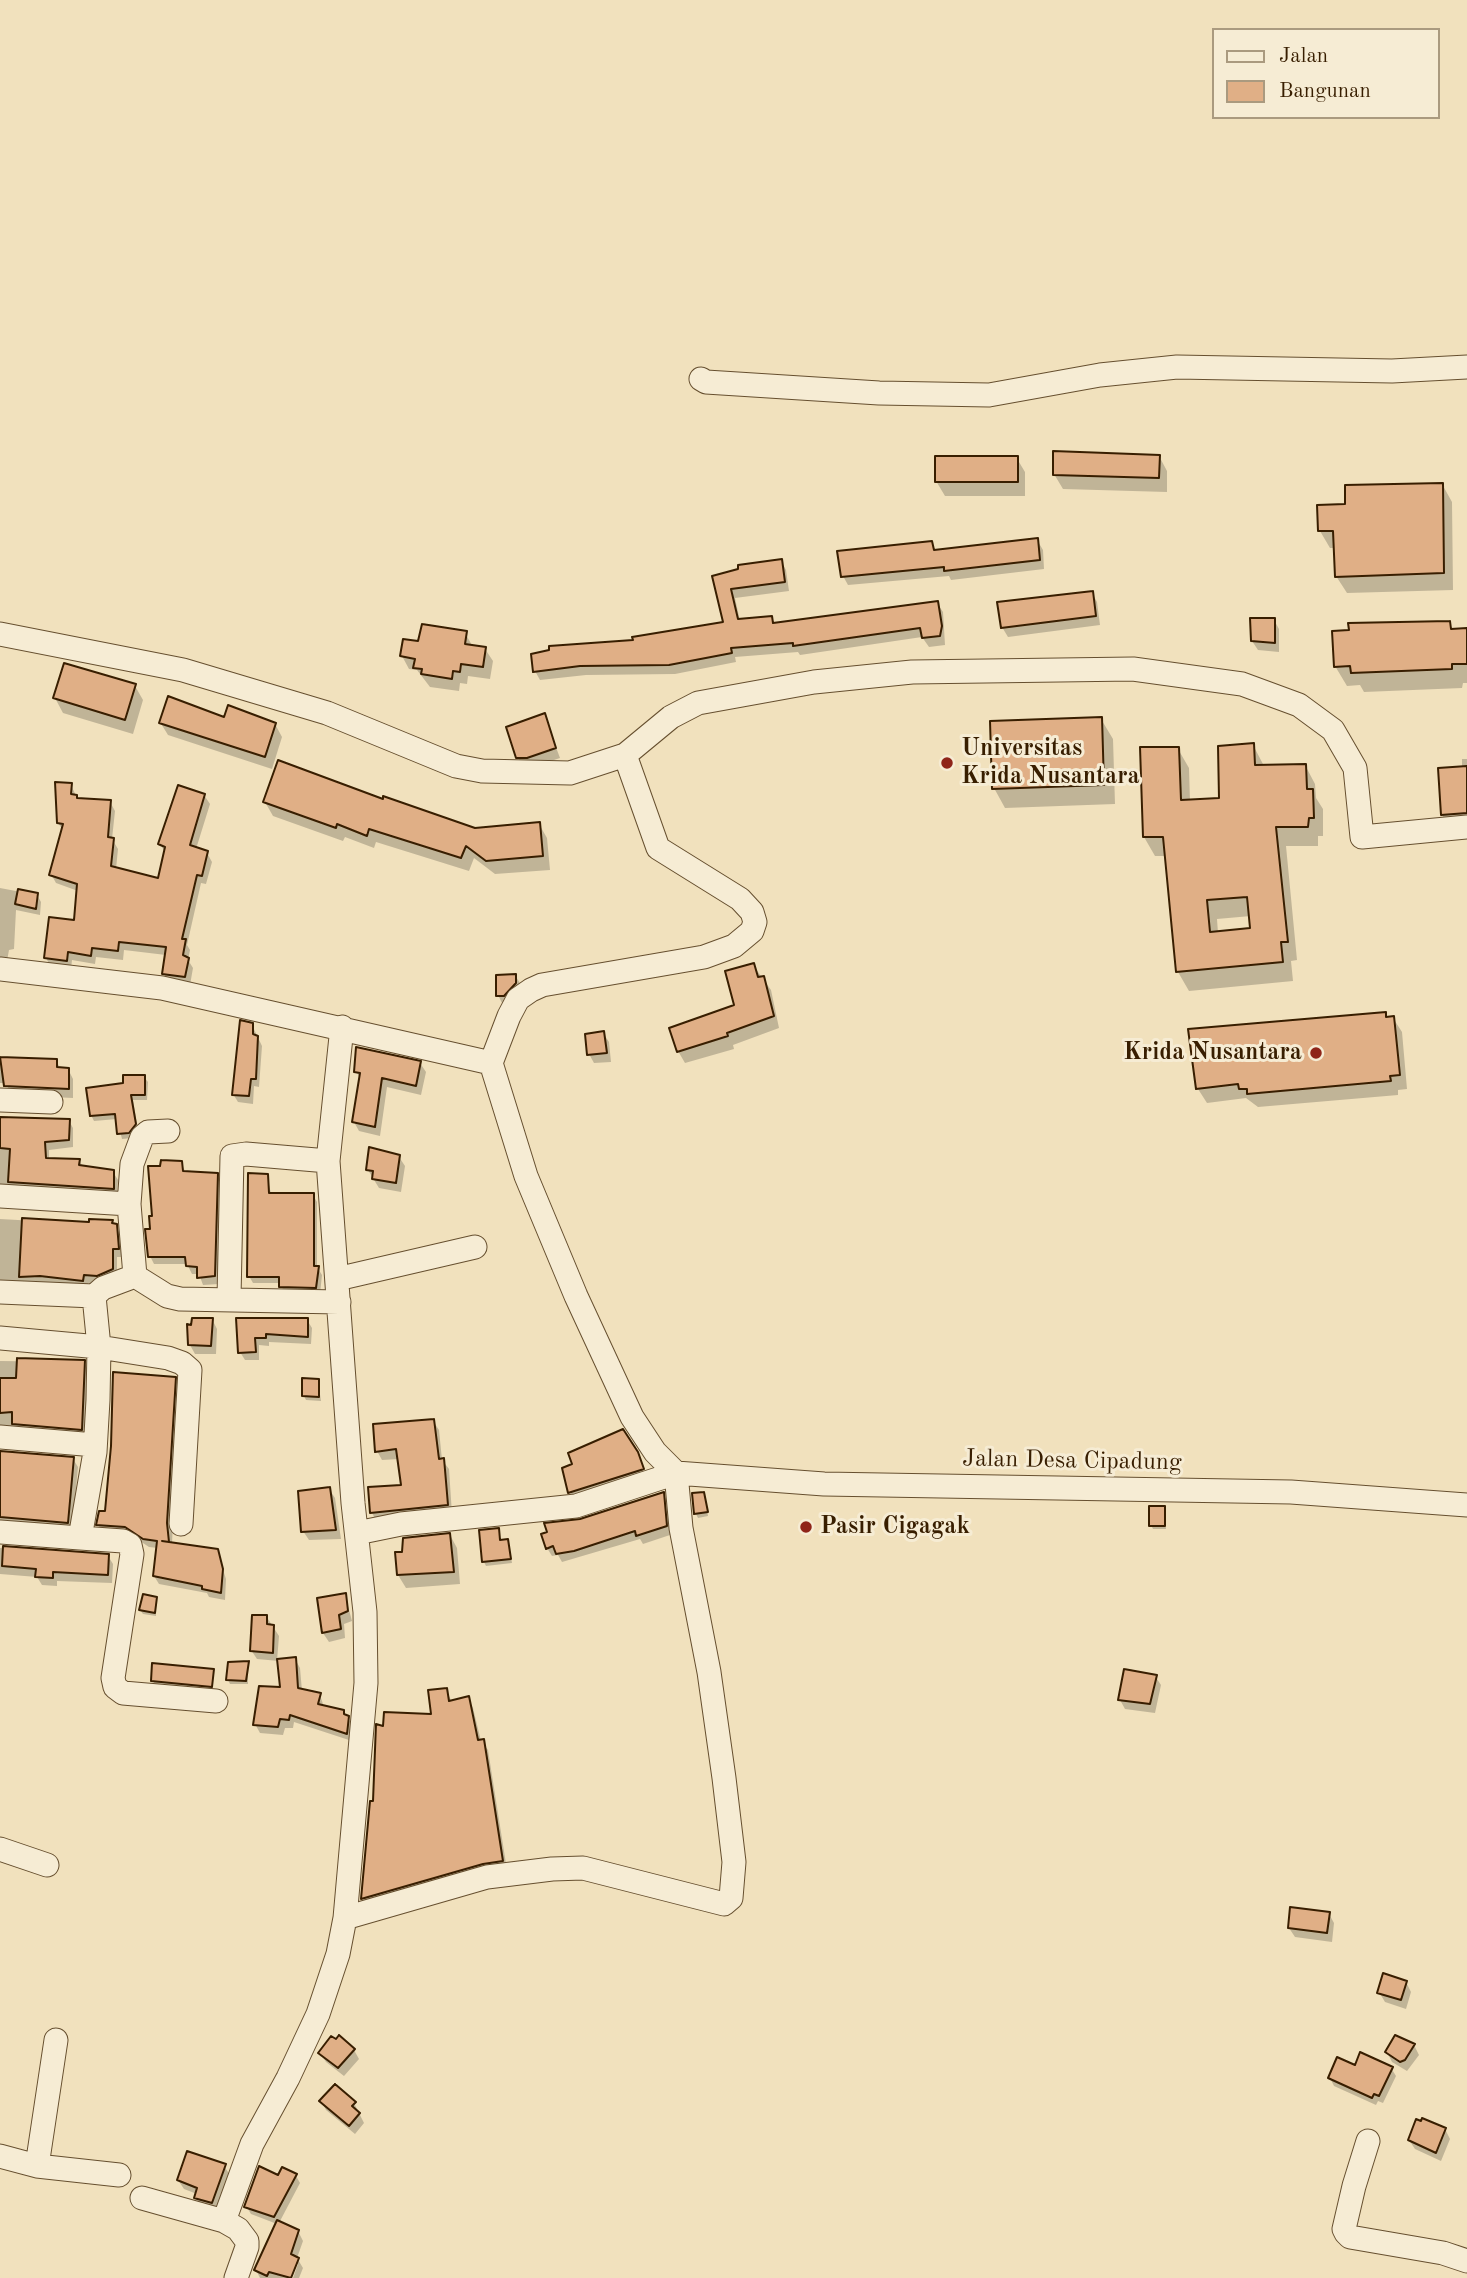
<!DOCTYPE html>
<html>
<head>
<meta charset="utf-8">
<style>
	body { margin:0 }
	#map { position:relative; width:1467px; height:2278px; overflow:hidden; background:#f1e1bd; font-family:"Old Standard TT",serif }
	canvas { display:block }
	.legend { position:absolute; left:1212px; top:28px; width:228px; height:91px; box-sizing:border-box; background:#f6ecd4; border:2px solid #aa9a7f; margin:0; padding:9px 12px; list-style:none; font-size:21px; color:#381e00 }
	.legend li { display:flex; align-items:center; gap:14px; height:35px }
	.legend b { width:35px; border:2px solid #aa9a7f }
</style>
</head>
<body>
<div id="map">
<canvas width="1467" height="2278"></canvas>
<ul class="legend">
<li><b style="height:9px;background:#f6ecd4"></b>Jalan</li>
<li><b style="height:19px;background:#e0af86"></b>Bangunan</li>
</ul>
</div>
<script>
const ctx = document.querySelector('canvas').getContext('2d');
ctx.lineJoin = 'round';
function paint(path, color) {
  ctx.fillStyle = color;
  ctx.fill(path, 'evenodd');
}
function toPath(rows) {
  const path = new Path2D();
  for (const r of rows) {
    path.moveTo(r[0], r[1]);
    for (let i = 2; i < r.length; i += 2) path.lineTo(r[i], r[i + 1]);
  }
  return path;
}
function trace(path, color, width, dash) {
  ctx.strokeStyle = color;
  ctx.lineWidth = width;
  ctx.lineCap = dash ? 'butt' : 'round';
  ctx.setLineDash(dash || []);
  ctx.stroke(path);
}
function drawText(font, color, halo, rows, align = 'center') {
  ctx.font = font + ' "Old Standard TT",serif';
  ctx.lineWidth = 6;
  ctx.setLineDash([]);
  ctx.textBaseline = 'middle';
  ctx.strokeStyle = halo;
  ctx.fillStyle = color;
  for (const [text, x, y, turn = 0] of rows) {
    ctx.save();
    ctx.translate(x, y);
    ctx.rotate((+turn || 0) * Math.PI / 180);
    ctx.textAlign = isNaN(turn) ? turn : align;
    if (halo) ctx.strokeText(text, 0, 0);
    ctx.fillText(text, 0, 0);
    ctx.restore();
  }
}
const shadow = toPath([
	[1159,456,1167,471,1167,492,1063,489,1054,474],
	[1016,457,1025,472,1025,496,945,496,936,481],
	[1442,484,1452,502,1453,590,1347,593,1336,576,1336,548,1330,548,1320,531,1347,506],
	[1037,540,1043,550,1044,569,951,580,949,576,848,585,843,576,931,543,936,551],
	[781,561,786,570,789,591,735,598,740,621,771,618,775,624,937,603,943,612,945,645,929,647,922,637,800,655,798,652,735,657,736,662,675,674,586,675,540,680,535,671,635,642,725,623,714,577],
	[1092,593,1097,602,1100,625,1008,637,1002,627],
	[1274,620,1279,629,1279,652,1258,650,1252,641],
	[1449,623,1453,630,1467,633,1467,683,1463,683,1462,688,1364,692,1360,685,1347,686,1335,666],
	[465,633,473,647,485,649,493,661,490,679,468,676,467,684,460,683,459,691,430,687,417,670,409,669,402,656,419,643],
	[135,686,143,700,133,734,63,713,55,698],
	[544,715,560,758,533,767,523,767,518,757],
	[225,719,275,724,282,737,272,769,168,735,160,722],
	[1101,719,1113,739,1115,804,1005,808,994,788],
	[1253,745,1264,766,1305,765,1315,784,1316,798,1323,809,1323,836,1318,836,1318,846,1286,846,1297,960,1291,961,1293,981,1189,991,1178,972,1167,856,1155,856,1144,837,1178,749,1189,768,1190,802,1221,800],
	[1251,916,1252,929,1218,933,1217,919],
	[1462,759,1467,759,1467,828,1451,829,1442,815,1439,770,1462,768],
	[71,785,78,800,110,802,115,811,112,839,118,849,116,869,160,880,165,852,160,844,204,795,210,804,196,849,207,853,212,862,206,884,201,883,187,945,190,950,188,960,193,968,190,985,169,983,164,974,166,955,124,950,123,960,96,957,95,964,72,960,71,969,51,967,46,958,75,922,78,891,56,883,51,874,63,830,58,823],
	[384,801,475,829,539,824,547,838,550,870,495,874,474,858,469,871,376,842,374,848,345,837,343,841,273,816,265,802],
	[0,888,37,895,41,902,40,915,16,910,14,949,9,950,7,961,0,961],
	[753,965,771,990,779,1028,733,1045,734,1049,685,1063,678,1051,736,1006],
	[515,975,521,985,503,1005,498,995],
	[1385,1013,1388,1018,1393,1018,1402,1032,1407,1089,1398,1090,1398,1095,1258,1107,1246,1098,1207,1103,1198,1089,1190,1031],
	[252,1025,262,1046,259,1087,254,1086,253,1104,238,1102,233,1094],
	[603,1033,609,1042,611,1062,594,1063,589,1054],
	[0,1057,56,1061,61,1069,68,1069,73,1079,73,1098,11,1095,6,1083,0,1083],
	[420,1063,426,1072,421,1095,387,1087,380,1136,359,1131,354,1122,361,1080,356,1071],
	[144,1077,148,1082,147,1100,133,1100,138,1130,132,1138,122,1139,117,1119,94,1121,91,1115,124,1084],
	[0,1119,69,1121,73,1128,73,1147,49,1150,49,1160,79,1160,83,1167,113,1172,118,1180,117,1196,0,1190],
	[399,1157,405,1166,401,1192,379,1188,368,1170],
	[181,1163,186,1173,217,1175,221,1183,219,1284,203,1285,199,1274,192,1274,187,1264,154,1264,150,1256,162,1168],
	[267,1175,271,1194,313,1195,317,1202,317,1267,322,1275,320,1294,284,1293,281,1283,253,1283,249,1276],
	[0,1219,90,1224,112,1221,120,1234,122,1257,117,1257,117,1278,102,1283,88,1283,87,1289,0,1282],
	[212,1319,217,1329,216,1354,195,1354,190,1345],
	[238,1320,307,1320,312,1328,311,1344,269,1342,269,1346,259,1345,259,1360,245,1360,240,1352],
	[0,1361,84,1362,88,1370,86,1437,0,1434],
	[175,1378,179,1387,172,1544,217,1551,226,1579,225,1600,209,1597,207,1593,159,1584,154,1576,158,1548,149,1547,131,1535,103,1533,98,1525],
	[318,1381,321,1401,306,1400,304,1396],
	[433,1421,439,1430,442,1460,449,1469,452,1514,377,1522,372,1513,370,1489,403,1487,399,1459,382,1460,377,1451],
	[627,1440,647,1478,575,1501,570,1492],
	[0,1453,73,1459,78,1467,72,1531,0,1528],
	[329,1489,335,1498,341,1539,309,1540,303,1531],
	[663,1494,668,1502,670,1535,643,1544,640,1539,562,1562,558,1555,552,1556,547,1548],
	[705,1498,708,1516,698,1518,696,1514],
	[1164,1508,1166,1529,1153,1529,1151,1525],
	[498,1530,501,1542,507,1541,509,1545,512,1563,486,1566,484,1562],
	[450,1535,457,1548,460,1584,406,1588,398,1575],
	[0,1548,108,1556,113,1564,112,1583,57,1581,57,1586,42,1585,37,1577,0,1574],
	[345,1595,352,1621,344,1624,345,1638,329,1642,323,1633,319,1600],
	[156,1598,156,1616,143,1614,140,1610],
	[266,1616,279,1636,277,1661,295,1659,300,1668,302,1691,320,1695,324,1707,343,1711,353,1726,352,1741,294,1722,293,1728,285,1728,283,1735,260,1733,255,1724,282,1689,279,1661,257,1659,251,1650],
	[248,1663,248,1684,230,1684,228,1680],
	[213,1671,213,1690,155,1685,153,1681],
	[1155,1676,1161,1685,1155,1713,1125,1709,1120,1700],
	[446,1690,452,1702,468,1698,473,1708,481,1741,488,1750,507,1870,368,1908,363,1898,384,1728,433,1716],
	[1329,1914,1334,1923,1332,1942,1295,1937,1289,1928],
	[1406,1982,1411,1992,1406,2009,1385,2002,1379,1992],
	[1414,2045,1419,2055,1407,2071,1392,2062,1387,2052],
	[354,2050,359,2059,344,2076,326,2062,320,2053],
	[1355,2068,1391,2068,1396,2076,1383,2103,1378,2101,1376,2105,1334,2086,1330,2078],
	[321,2101,354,2103,364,2123,355,2134,326,2110],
	[1445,2129,1450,2139,1441,2161,1415,2149,1409,2140],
	[224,2166,230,2175,217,2212,201,2207,195,2198,197,2194,184,2189,178,2180],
	[296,2176,300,2183,279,2223,298,2231,303,2241,297,2258,303,2268,299,2278,293,2278,298,2264,295,2261,289,2278,260,2278,256,2270,277,2224,251,2214,246,2206,279,2177]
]);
const building = toPath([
	[1053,451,1160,455,1159,478,1053,475,1053,451],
	[935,456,1018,456,1018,482,935,482,935,456],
	[1443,483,1444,573,1335,577,1333,531,1318,531,1317,505,1345,504,1345,485,1443,483],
	[1038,538,1040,560,944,571,944,567,841,577,837,551,932,541,934,550,1038,538],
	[782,559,785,582,731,589,738,619,772,616,773,623,938,601,942,626,940,636,922,638,920,628,793,646,793,643,731,648,732,653,669,665,580,666,533,672,531,654,549,650,549,646,633,640,632,637,723,622,712,576,738,569,738,565,782,559],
	[1093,591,1096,616,1001,628,997,602,1093,591],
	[1250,618,1275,618,1275,643,1251,641,1250,618],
	[1450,621,1451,629,1467,628,1467,664,1452,664,1452,669,1351,673,1350,666,1334,667,1332,631,1349,630,1348,623,1450,621],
	[422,624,467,631,465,644,486,647,483,667,461,664,460,672,453,671,452,679,421,674,422,669,413,668,415,659,400,656,403,639,418,641,422,624],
	[64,663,136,684,125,720,53,698,64,663],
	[168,696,224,717,228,705,276,723,265,757,159,723,168,696],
	[545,713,556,748,527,758,516,758,506,727,545,713],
	[1102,717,1104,785,992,789,990,721,1102,717],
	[1254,743,1255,765,1306,764,1307,789,1313,789,1314,818,1309,818,1308,827,1276,827,1288,942,1281,942,1283,962,1176,972,1163,837,1143,837,1140,747,1179,747,1181,800,1219,798,1218,746,1254,743],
	[1247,897,1250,928,1210,932,1207,900,1247,897],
	[278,760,383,799,383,796,475,828,540,822,543,856,486,861,466,846,461,858,369,829,367,836,337,824,336,828,263,802,278,760],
	[1467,766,1467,813,1441,815,1438,768,1467,766],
	[55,782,72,783,71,794,77,795,77,798,111,800,108,837,114,838,111,866,158,878,165,847,158,844,178,785,205,794,190,845,208,851,202,876,197,875,182,939,186,939,183,955,189,958,185,977,162,974,166,947,119,942,118,951,92,948,91,956,68,952,67,961,44,958,49,917,74,920,77,884,49,875,63,824,57,823,55,782],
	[18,889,38,893,36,909,15,904,18,889],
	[754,963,758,977,764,976,774,1016,727,1033,728,1036,677,1052,669,1028,734,1005,725,971,754,963],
	[516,974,516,983,504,996,496,996,496,975,516,974],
	[1386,1012,1386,1017,1394,1016,1400,1075,1390,1076,1391,1081,1247,1094,1247,1089,1239,1089,1238,1084,1196,1089,1188,1029,1386,1012],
	[240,1020,253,1023,253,1034,258,1036,256,1079,251,1079,249,1096,232,1095,240,1020],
	[604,1031,607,1053,587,1055,585,1034,604,1031],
	[356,1047,421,1061,416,1086,382,1078,375,1127,352,1122,360,1073,354,1072,356,1047],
	[0,1057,57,1059,57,1067,69,1068,69,1089,4,1086,0,1057],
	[123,1075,145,1075,145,1095,131,1095,136,1124,129,1133,117,1134,115,1114,90,1116,86,1088,123,1083,123,1075],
	[0,1117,70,1119,69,1140,45,1142,46,1158,80,1159,79,1165,114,1170,114,1189,8,1182,10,1149,0,1148,0,1117],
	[369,1147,400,1155,396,1183,372,1179,373,1171,366,1170,369,1147],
	[161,1160,182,1161,183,1171,218,1173,215,1276,197,1278,197,1267,186,1266,185,1257,148,1257,145,1229,150,1229,149,1216,152,1216,148,1166,160,1166,161,1160],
	[248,1173,268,1174,269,1193,314,1193,314,1266,319,1266,316,1288,279,1287,279,1277,247,1277,248,1173],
	[22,1218,89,1222,89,1219,113,1220,112,1223,117,1224,119,1249,113,1249,113,1269,97,1276,84,1275,83,1281,40,1276,19,1277,22,1218],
	[192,1318,213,1318,211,1346,188,1345,187,1324,191,1325,192,1318],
	[236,1318,308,1318,308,1337,266,1334,266,1338,255,1338,256,1352,238,1353,236,1318],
	[17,1358,85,1360,82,1430,12,1424,12,1412,0,1413,0,1378,16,1378,17,1358],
	[113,1372,176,1377,167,1523,169,1542,162,1541,218,1549,223,1569,221,1593,202,1589,202,1586,153,1576,157,1541,143,1539,125,1527,96,1525,99,1511,105,1511,111,1446,113,1372],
	[302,1378,319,1379,319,1397,302,1396,302,1378],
	[434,1419,439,1459,444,1458,448,1505,370,1513,368,1487,401,1485,396,1449,375,1452,373,1424,434,1419],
	[623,1429,638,1452,644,1469,568,1493,562,1468,572,1464,568,1453,623,1429],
	[0,1451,74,1457,68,1523,0,1517,0,1451],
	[330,1487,336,1530,301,1532,298,1491,330,1487],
	[664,1492,667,1526,636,1536,635,1531,574,1551,556,1554,553,1546,546,1549,541,1534,547,1532,544,1523,580,1519,664,1492],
	[704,1492,708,1512,694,1514,692,1493,704,1492],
	[1149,1506,1165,1506,1165,1526,1149,1526,1149,1506],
	[499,1528,500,1540,508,1539,511,1559,482,1562,479,1530,499,1528],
	[450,1533,454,1572,397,1575,395,1552,402,1552,403,1538,450,1533],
	[3,1546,109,1554,108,1575,53,1572,53,1578,35,1577,36,1569,2,1566,3,1546],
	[346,1593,348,1611,339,1615,341,1629,322,1633,317,1598,346,1593],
	[143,1594,157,1597,155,1613,139,1610,143,1594],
	[252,1615,267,1615,267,1624,274,1625,273,1653,250,1651,252,1615],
	[296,1657,298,1688,321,1693,318,1704,344,1710,344,1714,349,1716,347,1734,290,1715,289,1720,280,1719,278,1727,253,1725,259,1686,280,1687,277,1659,296,1657],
	[249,1661,246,1681,226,1680,228,1662,249,1661],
	[152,1663,214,1669,212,1687,151,1681,152,1663],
	[1124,1669,1157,1675,1150,1704,1118,1700,1124,1669],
	[447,1688,449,1701,469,1696,478,1740,484,1739,503,1861,483,1864,361,1899,370,1801,373,1801,376,1724,383,1726,384,1712,431,1714,428,1690,447,1688],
	[1290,1907,1330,1912,1327,1933,1288,1928,1290,1907],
	[1383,1973,1407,1981,1401,2000,1377,1993,1383,1973],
	[339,2035,355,2049,338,2068,318,2053,331,2036,336,2039,339,2035],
	[1395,2035,1415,2044,1405,2060,1400,2062,1385,2052,1395,2035],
	[1360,2052,1393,2067,1379,2096,1374,2094,1372,2098,1328,2078,1337,2057,1355,2065,1360,2052],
	[335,2084,356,2102,352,2106,360,2113,349,2126,319,2101,335,2084],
	[1422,2118,1446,2128,1436,2153,1408,2140,1416,2119,1421,2121,1422,2118],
	[187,2151,226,2164,212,2203,194,2198,197,2188,177,2180,187,2151],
	[259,2166,278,2175,282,2167,297,2174,274,2217,244,2207,259,2166],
	[277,2220,299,2230,291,2254,299,2258,291,2278,269,2272,267,2276,254,2270,277,2220]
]);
const minor = toPath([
	[701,379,706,382,879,393,989,395,1100,375,1177,367,1392,371,1467,367],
	[0,634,183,670,327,713,456,766,482,771,570,773,625,755,658,848,740,899,752,912,755,922,752,931,734,946,704,957,542,985,531,990,518,999,509,1016,491,1063],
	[625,755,671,717,698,703,814,682,912,672,1133,669,1242,684,1299,705,1333,730,1355,768,1362,837,1467,827],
	[0,969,162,988,491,1063,526,1176,576,1296,632,1417,655,1452,676,1473,681,1528,709,1672,724,1778,734,1862,731,1898,724,1904,583,1868,552,1869,487,1877,345,1918],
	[0,1100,51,1102],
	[168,1131,148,1132,142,1137,132,1164,129,1204,135,1276,167,1296,180,1299,339,1302],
	[0,1196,129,1204],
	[135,1276,103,1288,94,1296,99,1347,98,1400,95,1452,80,1538,123,1541,130,1545,132,1554,113,1678,115,1687,123,1693,216,1701],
	[337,1279,475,1247],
	[0,1292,94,1296],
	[229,1298,232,1156,246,1154,328,1161],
	[0,1338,99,1347,168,1358,182,1363,190,1370,181,1524],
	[0,1437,95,1445],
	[0,1532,80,1538],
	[357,1533,401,1524,576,1506,676,1473,824,1484,1291,1492,1467,1505],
	[0,1849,47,1865],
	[1368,2141,1354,2186,1344,2229,1346,2233,1350,2237,1443,2253,1467,2261],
	[0,2156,37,2166,119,2175],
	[37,2166,56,2040],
	[142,2198,224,2221,238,2229,247,2241,247,2247,236,2278],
	[224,2221,252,2144,288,2078,318,2014,338,1954,345,1918,366,1683,365,1612,353,1503,328,1161,342,1027]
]);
const markers = [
	[947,763,7,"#8f2418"],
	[1316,1053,7,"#8f2418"],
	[806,1527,7,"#8f2418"]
];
const poiNames = [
	["Universitas",961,749],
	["Krida Nusantara",961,777],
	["Krida Nusantara",1302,1053,"right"],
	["Pasir Cigagak",820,1527]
];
const streetNames = [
	["Jalan Desa Cipadung",1072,1461,1]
];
paint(shadow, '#0003');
paint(building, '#e0af86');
trace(building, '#381e00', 2);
trace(minor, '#664f2f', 25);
trace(minor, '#f6ecd4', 23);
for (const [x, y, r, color] of markers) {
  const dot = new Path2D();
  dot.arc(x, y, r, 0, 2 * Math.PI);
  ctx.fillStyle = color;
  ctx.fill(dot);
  trace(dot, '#f6ecd4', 2.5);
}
drawText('bold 24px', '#381e00', '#f6ecd4', poiNames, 'left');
drawText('24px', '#381e00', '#f6ecd4', streetNames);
</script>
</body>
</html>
